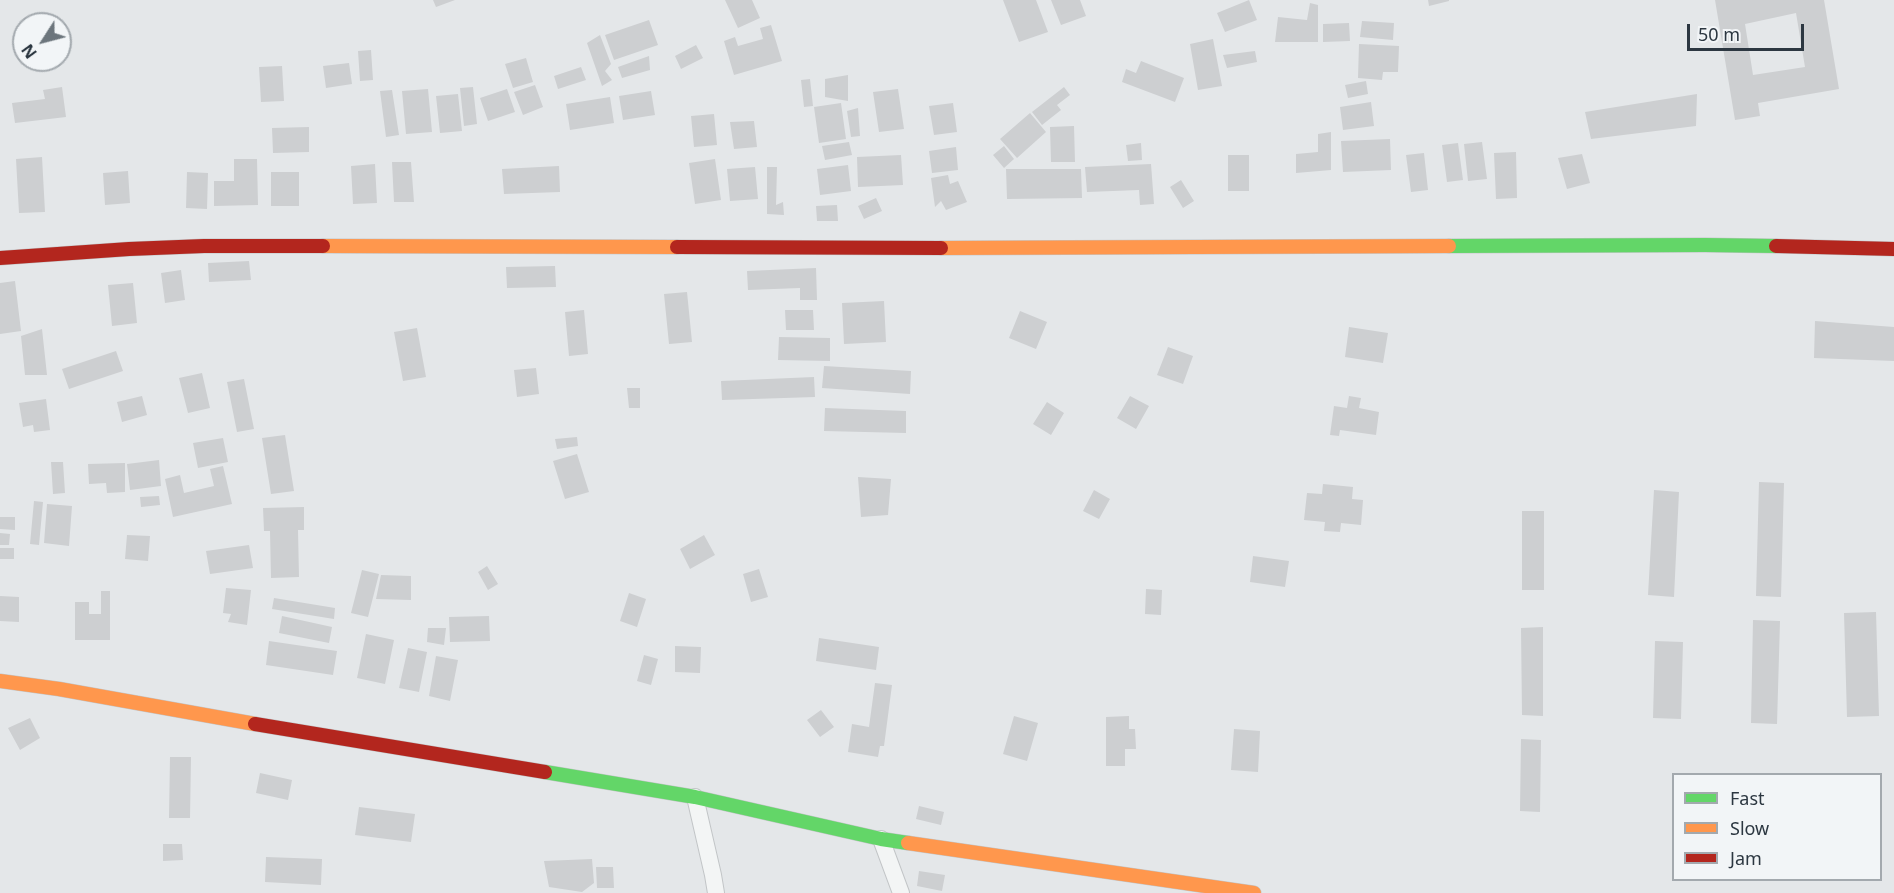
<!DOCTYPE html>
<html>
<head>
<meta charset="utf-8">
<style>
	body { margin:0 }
	#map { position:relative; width:1894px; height:893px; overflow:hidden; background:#e4e7e9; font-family:"Noto Sans",sans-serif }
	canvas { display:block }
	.legend { position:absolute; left:1672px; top:773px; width:210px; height:108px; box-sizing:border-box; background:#f2f5f7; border:2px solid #a3a9ae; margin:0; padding:8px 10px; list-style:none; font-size:18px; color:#2c3741 }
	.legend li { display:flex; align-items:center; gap:12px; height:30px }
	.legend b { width:30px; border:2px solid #a3a9ae }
	.north { position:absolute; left:12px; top:12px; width:60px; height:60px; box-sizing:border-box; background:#f2f5f7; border:2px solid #a3a9ae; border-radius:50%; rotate:234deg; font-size:16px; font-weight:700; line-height:24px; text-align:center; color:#2c3741 }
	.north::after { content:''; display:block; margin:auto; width:21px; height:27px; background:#6c757c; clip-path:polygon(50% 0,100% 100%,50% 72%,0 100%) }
	.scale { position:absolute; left:1687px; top:24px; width:117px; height:27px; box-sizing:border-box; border:3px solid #2c3741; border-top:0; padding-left:8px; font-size:18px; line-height:21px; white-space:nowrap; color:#2c3741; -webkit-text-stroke:4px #f2f5f7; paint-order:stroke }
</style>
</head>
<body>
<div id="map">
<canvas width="1894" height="893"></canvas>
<ul class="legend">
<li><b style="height:8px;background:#63d668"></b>Fast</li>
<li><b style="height:8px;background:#ff974d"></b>Slow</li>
<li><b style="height:8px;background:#b3261e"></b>Jam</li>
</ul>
<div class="north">N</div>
<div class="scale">50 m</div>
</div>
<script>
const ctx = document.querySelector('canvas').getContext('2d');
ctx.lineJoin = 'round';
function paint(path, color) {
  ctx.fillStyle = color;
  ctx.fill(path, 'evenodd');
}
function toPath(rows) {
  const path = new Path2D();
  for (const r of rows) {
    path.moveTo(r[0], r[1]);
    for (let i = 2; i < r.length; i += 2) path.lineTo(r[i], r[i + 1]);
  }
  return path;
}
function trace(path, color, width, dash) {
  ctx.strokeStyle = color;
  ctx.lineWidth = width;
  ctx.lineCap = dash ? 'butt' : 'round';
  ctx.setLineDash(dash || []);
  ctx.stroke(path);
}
const building = toPath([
	[433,0,455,0,436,7],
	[725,0,752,0,760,18,738,28],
	[1003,0,1036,0,1048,32,1019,42],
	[1051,0,1080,0,1086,16,1061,25],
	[1249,0,1257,20,1225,32,1217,13],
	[1428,0,1449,0,1449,1,1429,6],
	[1715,0,1824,0,1839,89,1758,103,1760,116,1735,120],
	[1796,13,1805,67,1753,75,1745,24],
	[1310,3,1318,5,1318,42,1275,42,1278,17,1307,20],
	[649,20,658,45,614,60,605,35],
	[1362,21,1394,23,1393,40,1360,37],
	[1349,23,1350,41,1323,42,1323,24],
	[771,25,782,61,734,75,724,41,735,37,738,46,763,39,760,28],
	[600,35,611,64,605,71,612,80,602,86,587,43],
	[1213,39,1222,86,1198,90,1190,44],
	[1359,44,1399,46,1398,72,1383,72,1382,80,1358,78],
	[696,45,703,58,681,69,675,56],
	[371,50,373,80,360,81,358,51],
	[1255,51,1257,62,1227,68,1223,55],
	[649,56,650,70,622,78,618,67],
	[526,58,533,82,513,88,505,64],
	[1141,61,1184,78,1175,102,1122,82,1126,69,1136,73],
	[349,63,352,84,326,88,323,66],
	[282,66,284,101,261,102,259,67],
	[581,67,586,80,558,89,554,76],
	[848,75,848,101,825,97,825,79],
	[810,79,813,106,804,107,801,80],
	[1366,81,1368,94,1348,98,1345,85],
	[535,85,543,107,523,115,514,92],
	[62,87,66,117,15,123,12,103,45,99,43,90],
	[473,87,477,124,464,126,460,88],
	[1064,87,1070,95,1057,105,1061,110,1042,125,1032,112],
	[428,89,432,132,406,134,402,91],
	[507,89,515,112,488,121,480,98],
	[898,89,904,129,879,132,873,92],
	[392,90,399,135,386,137,380,91],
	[651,91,655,115,623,120,619,96],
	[458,94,462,131,440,133,436,96],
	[1697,94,1696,126,1591,139,1585,112],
	[610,97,614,123,570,130,566,104],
	[1371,102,1374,126,1343,130,1340,107],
	[841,103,846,139,819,143,814,107],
	[953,103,957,132,934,135,929,106],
	[858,108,860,136,851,137,847,111],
	[1030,113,1046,132,1017,158,1000,139],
	[714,114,717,145,694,147,691,116],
	[754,121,757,147,734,149,730,122],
	[1074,126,1075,162,1051,162,1050,127],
	[309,127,309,152,273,153,272,128],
	[1331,132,1331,170,1296,173,1296,154,1318,152,1318,134],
	[1390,139,1391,170,1343,172,1341,141],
	[849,142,852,155,825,160,822,146],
	[1482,142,1487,179,1468,181,1464,144],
	[1141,143,1142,160,1128,161,1126,145],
	[1458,143,1463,180,1447,182,1442,145],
	[1004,146,1014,159,1004,168,993,155],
	[956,147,958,170,932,173,929,151],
	[1516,152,1517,198,1496,199,1494,153],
	[1424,153,1428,190,1411,192,1406,155],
	[1582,154,1590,183,1567,189,1558,158],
	[901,155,903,185,858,187,857,157],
	[1228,155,1249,155,1249,191,1228,191],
	[42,157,45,212,19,213,16,159],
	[234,159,257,159,258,205,214,206,214,181,234,181],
	[715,159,721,200,695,204,689,163],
	[392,162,411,162,414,202,394,202],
	[375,164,377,203,353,204,351,166],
	[1151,164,1154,204,1140,205,1139,190,1087,192,1085,167],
	[848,165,851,191,820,195,817,169],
	[559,166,560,192,504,194,502,169],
	[755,167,758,199,730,201,727,169],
	[767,167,777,167,776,205,783,202,784,215,767,214],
	[1006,169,1081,169,1082,198,1007,199],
	[128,171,130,203,105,205,103,173],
	[187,172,208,173,207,209,186,208],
	[271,172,299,172,299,206,271,206],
	[948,175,950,184,958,181,967,202,946,210,941,201,935,207,931,178],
	[1181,180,1194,201,1183,208,1170,187],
	[876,198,882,211,864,219,858,206],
	[837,205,838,221,817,221,816,206],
	[249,261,251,280,209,282,208,263],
	[555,266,556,287,507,288,506,267],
	[816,268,817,300,800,300,800,288,748,290,747,271],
	[181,270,185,300,165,303,161,273],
	[15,281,21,331,0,334,0,283],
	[133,283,137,323,112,326,108,285],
	[687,292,692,342,669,344,664,294],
	[884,301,886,342,844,344,842,303],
	[584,310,588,354,569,356,565,312],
	[785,310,813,310,814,330,786,330],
	[1020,311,1047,322,1036,349,1009,338],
	[1815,321,1894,327,1894,361,1814,358],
	[1349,327,1388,333,1383,363,1345,357],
	[417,328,426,377,403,381,394,332],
	[42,329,47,375,25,375,21,336],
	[779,337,830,338,830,361,778,360],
	[1168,347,1193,356,1183,384,1157,375],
	[116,351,123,371,69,389,62,369],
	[824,366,911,371,910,394,822,388],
	[536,368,539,394,517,397,514,370],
	[202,373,210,408,188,413,179,378],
	[814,377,815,397,722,400,721,381],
	[244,379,254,429,237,432,227,382],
	[627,388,640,388,640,408,629,408],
	[142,396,147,415,122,422,117,402],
	[1130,396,1149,406,1136,429,1117,418],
	[1349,396,1361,398,1359,408,1379,412,1376,435,1340,430,1339,436,1330,435,1334,406,1347,408],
	[46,399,50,430,34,432,33,425,23,427,19,403],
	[1047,402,1064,413,1051,435,1033,424],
	[825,408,906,411,906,433,824,431],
	[285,435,294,491,271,494,262,438],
	[577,437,578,446,557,449,555,439],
	[223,438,228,462,198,468,193,443],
	[577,454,589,492,565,499,553,461],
	[159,460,161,486,130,490,127,464],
	[51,462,63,462,65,493,53,494],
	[125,463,125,492,107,493,106,483,89,484,88,464],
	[223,466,232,504,173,517,165,479,180,475,184,493,214,486,210,469],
	[858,477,891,479,888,515,861,517],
	[1759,482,1784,483,1781,597,1756,596],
	[1323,484,1353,487,1352,499,1363,500,1361,525,1341,523,1340,532,1324,531,1325,522,1304,520,1307,493,1322,494],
	[1094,490,1110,499,1099,519,1083,511],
	[1654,490,1679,492,1674,597,1648,595],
	[159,496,160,505,141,507,140,497],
	[34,501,43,502,39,545,30,544],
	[47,504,72,506,69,546,44,543],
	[304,507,304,530,298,530,299,577,271,578,270,531,264,531,263,508],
	[1522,511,1544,511,1544,590,1522,590],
	[0,517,15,517,15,530,0,529],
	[0,533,10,534,9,545,0,545],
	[127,535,150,536,148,561,125,559],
	[704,535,715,555,690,569,680,549],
	[249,545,253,568,210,574,206,551],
	[0,548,14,548,14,559,0,559],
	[1253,556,1289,561,1285,587,1250,582],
	[487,566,498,584,488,590,478,572],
	[759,569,768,597,751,602,743,574],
	[362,570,379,574,368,617,351,613],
	[381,575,411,576,411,600,376,599],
	[226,588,251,590,247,625,228,622,231,614,223,613],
	[1146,589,1162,590,1161,615,1145,614],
	[101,591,110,591,110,640,75,640,75,602,89,602,89,614,101,614],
	[629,593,646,599,637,627,620,621],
	[0,596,19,597,19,622,0,621],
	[274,598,335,608,334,619,272,609],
	[1876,612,1879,716,1847,717,1844,613],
	[282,616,332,627,329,643,279,633],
	[489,616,490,641,450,642,449,617],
	[1753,620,1780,621,1777,724,1751,723],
	[1543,627,1543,716,1522,715,1521,628],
	[428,628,446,628,444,645,427,642],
	[366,634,394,640,385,684,357,678],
	[819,638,879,647,876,670,816,661],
	[269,641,337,651,333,675,266,665],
	[1655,641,1683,642,1681,719,1653,718],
	[675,646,701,647,700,673,675,672],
	[408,648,427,652,419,692,399,688],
	[644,655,658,659,651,685,637,681],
	[436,656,458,660,450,701,429,696],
	[875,683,892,685,884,746,880,746,878,757,848,752,852,724,869,727],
	[821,710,834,727,820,737,807,720],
	[1014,716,1038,723,1027,761,1003,754],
	[1129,716,1129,729,1135,729,1136,749,1125,749,1125,766,1106,766,1106,717],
	[30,718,40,738,20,750,8,728],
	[1234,729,1260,731,1258,772,1231,770],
	[1521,739,1541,740,1540,812,1520,811],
	[170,757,191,757,190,818,169,818],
	[260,773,292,780,288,800,256,793],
	[919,806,944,812,941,825,916,819],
	[359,807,415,814,411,842,355,835],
	[163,844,182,844,183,860,163,861],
	[266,857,322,859,321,885,265,882],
	[592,859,594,883,582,892,549,887,544,861],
	[596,867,613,867,614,888,597,888],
	[919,871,945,875,942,891,917,886]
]);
const street = toPath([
	[695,797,713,875,716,893],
	[881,839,901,893]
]);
const fast = toPath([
	[1449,246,1705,245,1776,246],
	[545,772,695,797,881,839,908,843]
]);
const slow = toPath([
	[323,246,677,247],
	[941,248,1449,246],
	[0,681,59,689,255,724],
	[908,843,1254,893]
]);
const jam = toPath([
	[1776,246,1894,249],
	[677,247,941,248],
	[0,258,129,249,204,246,323,246],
	[255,724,545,772]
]);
paint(building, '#cdcfd1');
trace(street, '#c2c5c7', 18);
trace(fast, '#c2c5c7', 15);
trace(slow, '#c2c5c7', 15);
trace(jam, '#c2c5c7', 15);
trace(street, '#f3f5f5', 16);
trace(fast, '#63d668', 14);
trace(slow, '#ff974d', 14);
trace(jam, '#b3261e', 14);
</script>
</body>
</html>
